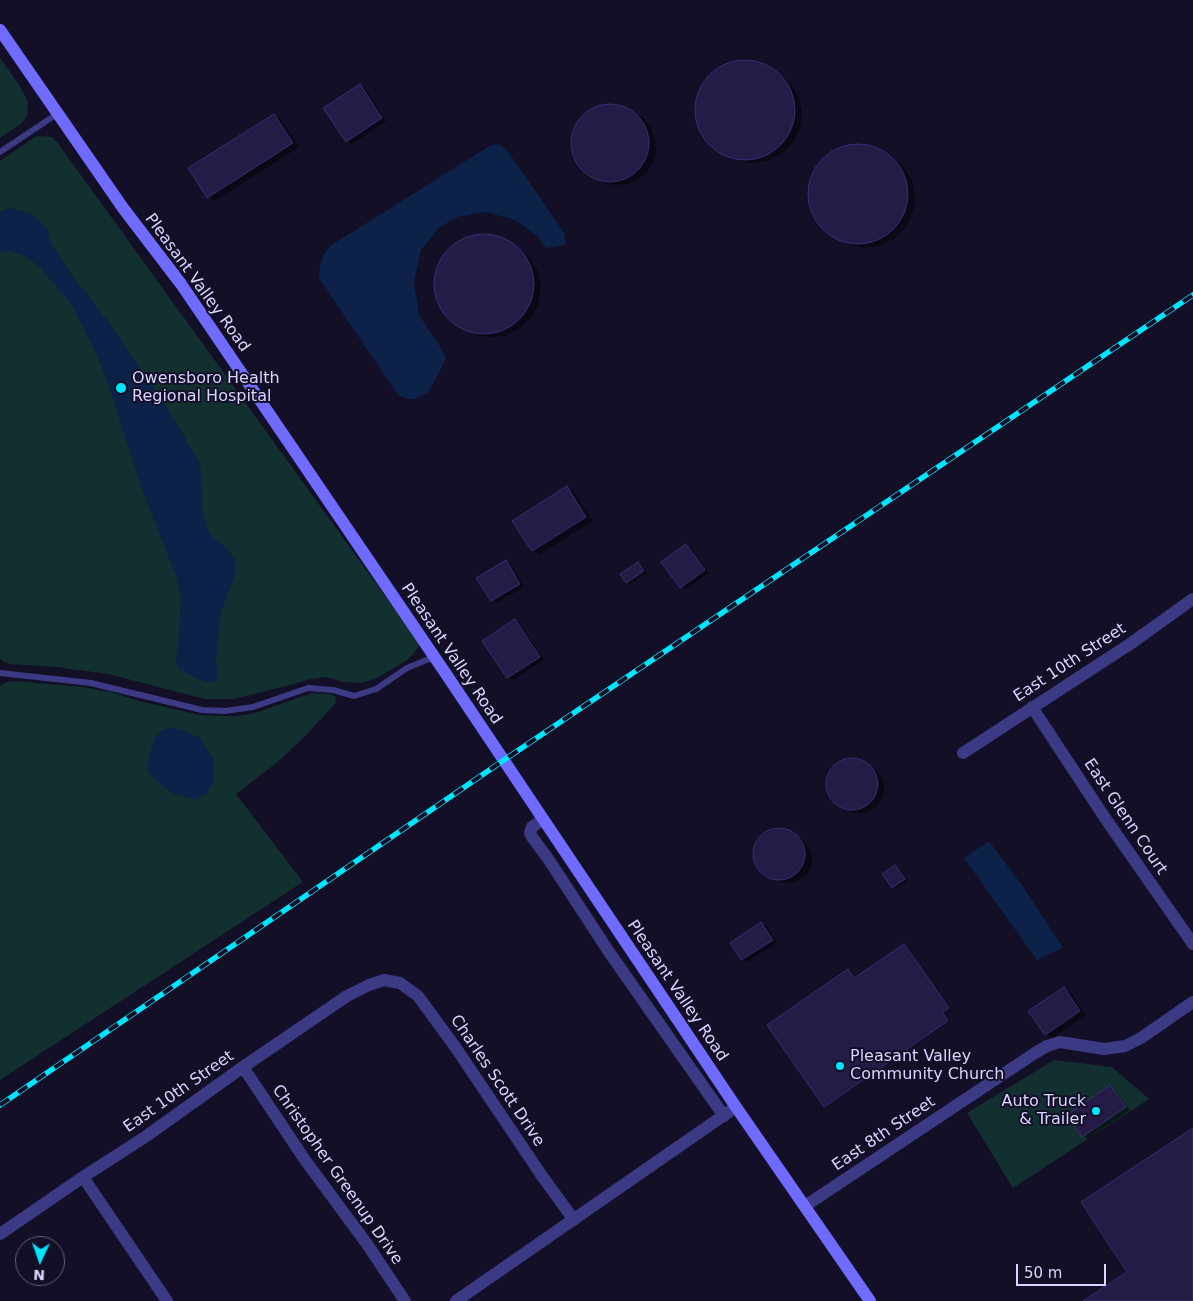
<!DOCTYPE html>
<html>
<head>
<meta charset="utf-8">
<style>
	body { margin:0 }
	#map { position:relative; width:1193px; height:1301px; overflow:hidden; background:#130f26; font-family:"DejaVu Sans",sans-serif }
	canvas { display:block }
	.north { position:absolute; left:15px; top:1236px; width:50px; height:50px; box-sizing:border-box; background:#130f26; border:1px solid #625e7d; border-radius:50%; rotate:183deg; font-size:14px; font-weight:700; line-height:20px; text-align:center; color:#d9d4ff }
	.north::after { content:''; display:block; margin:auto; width:18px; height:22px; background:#00e5ff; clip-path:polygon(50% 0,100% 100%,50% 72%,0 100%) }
	.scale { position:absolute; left:1016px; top:1264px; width:90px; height:22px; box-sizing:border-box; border:2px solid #d9d4ff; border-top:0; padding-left:6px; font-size:15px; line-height:18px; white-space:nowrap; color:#d9d4ff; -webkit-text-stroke:4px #130f26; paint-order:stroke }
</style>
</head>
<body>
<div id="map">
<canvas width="1193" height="1301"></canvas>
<div class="north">N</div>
<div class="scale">50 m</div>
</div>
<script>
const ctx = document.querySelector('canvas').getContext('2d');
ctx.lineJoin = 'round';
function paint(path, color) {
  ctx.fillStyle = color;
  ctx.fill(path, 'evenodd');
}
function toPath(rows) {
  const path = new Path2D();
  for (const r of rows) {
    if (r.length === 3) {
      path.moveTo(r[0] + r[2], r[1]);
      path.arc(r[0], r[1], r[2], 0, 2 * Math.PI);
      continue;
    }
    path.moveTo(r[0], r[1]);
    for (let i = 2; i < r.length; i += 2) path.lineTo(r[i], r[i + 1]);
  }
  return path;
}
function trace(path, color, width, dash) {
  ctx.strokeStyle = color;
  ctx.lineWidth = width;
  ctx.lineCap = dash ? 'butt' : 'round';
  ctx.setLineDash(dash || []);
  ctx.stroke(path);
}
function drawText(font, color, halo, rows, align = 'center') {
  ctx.font = font + ' "DejaVu Sans",sans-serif';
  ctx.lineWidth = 4;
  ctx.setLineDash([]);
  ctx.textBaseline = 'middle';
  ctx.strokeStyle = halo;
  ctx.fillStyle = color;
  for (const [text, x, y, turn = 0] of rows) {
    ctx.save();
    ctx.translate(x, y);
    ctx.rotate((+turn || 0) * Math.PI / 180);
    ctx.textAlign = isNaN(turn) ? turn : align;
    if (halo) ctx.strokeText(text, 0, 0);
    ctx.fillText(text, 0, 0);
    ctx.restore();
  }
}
const green = toPath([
	[0,58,19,85,27,99,28,105,27,116,22,123,0,138],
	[39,136,52,137,57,142,417,640,419,646,414,653,407,660,381,676,369,681,361,683,342,682,327,677,311,679,294,684,234,699,205,699,108,674,56,667,10,664,2,661,0,658,0,161,35,137],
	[16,681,83,687,111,692,139,701,179,710,200,715,218,716,237,716,255,713,312,693,331,694,336,697,335,704,307,734,279,761,236,794,303,882,0,1080,0,686,6,682],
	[1054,1060,1112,1067,1149,1099,1013,1188,967,1113]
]);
const water = toPath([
	[499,144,507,150,565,234,565,244,557,247,546,248,536,235,515,220,486,212,457,217,439,228,421,250,414,282,419,315,441,348,446,358,441,369,428,393,415,399,407,399,398,395,319,278,320,265,324,254,330,246,491,145],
	[9,208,30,213,47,228,53,246,71,274,114,329,175,420,200,464,202,482,202,509,209,534,225,546,235,559,235,575,220,615,216,660,218,669,216,680,211,683,198,679,179,669,175,657,178,648,181,598,176,576,140,484,107,380,93,347,71,304,39,266,24,256,9,251,0,253,0,212],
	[169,728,178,729,199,737,214,759,214,782,206,794,195,800,172,793,154,779,147,769,151,750,155,738,161,731],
	[989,841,1024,888,1063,948,1037,960,964,858]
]);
const shadow = toPath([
	[738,62,754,62,769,68,790,82,798,96,802,112,800,128,793,143,781,154,767,161,751,163,735,160,727,155,713,147,703,135,697,120,696,104,701,89,710,76,723,67],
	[360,86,365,88,386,121,352,144,346,141],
	[614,105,626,108,644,119,651,128,655,139,656,152,653,163,646,173,637,180,626,184,613,185,600,181,592,176,582,168,575,157,572,144,574,131,580,119,590,111,602,106],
	[274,115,281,120,299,147,215,201,208,197],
	[851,146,867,146,882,152,903,166,912,180,915,196,913,212,906,227,895,238,880,246,864,248,848,244,826,231,816,219,810,204,810,188,814,173,823,160,836,151],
	[476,236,492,236,508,242,528,256,537,270,541,286,539,302,532,317,520,328,505,336,489,337,473,334,466,329,452,321,442,309,436,294,435,278,439,263,448,250,461,240],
	[567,488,574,492,593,521,540,554,533,550],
	[686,545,691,548,709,573,686,589,680,587],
	[506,561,511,564,524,587,497,603,492,600],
	[638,563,641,565,647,573,630,584,627,582,622,574],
	[515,621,520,624,544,660,513,680,508,677],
	[846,760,854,760,862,762,877,771,882,778,884,785,884,793,881,801,876,807,869,812,861,813,853,813,846,809,838,805,832,799,828,792,827,784,829,776,833,769,839,764],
	[782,829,790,831,804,841,809,847,812,855,812,863,809,871,804,877,797,881,789,883,781,882,766,874,760,869,756,861,755,853,756,845,760,838,766,833,774,830],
	[895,867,898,868,907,881,896,889,893,888],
	[761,923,767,926,777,943,747,962,742,959,731,943],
	[904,945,949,1009,942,1013,949,1022,826,1106,825,1106,850,971,855,979],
	[1064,989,1071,993,1086,1015,1053,1038,1046,1034],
	[1110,1087,1115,1090,1130,1110,1088,1139,1083,1136]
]);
const building = toPath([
	[745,110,50],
	[360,84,382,118,346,142,323,108,360,84],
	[610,143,39],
	[274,114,293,143,207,198,188,168,274,114],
	[858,194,50],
	[484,284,50],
	[567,486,586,517,532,551,512,521,567,486],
	[686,544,705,570,680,588,661,562,686,544],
	[506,560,520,584,491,601,476,578,506,560],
	[638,562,644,571,626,583,620,574,638,562],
	[515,619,540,657,507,678,482,641,515,619],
	[852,784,26],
	[779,854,26],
	[895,865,905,879,892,888,882,874,895,865],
	[761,922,773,940,741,960,730,943,761,922],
	[904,944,949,1008,942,1012,948,1021,824,1107,767,1025,848,969,854,978,904,944],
	[1064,987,1080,1011,1045,1035,1028,1011,1064,987],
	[1110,1085,1126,1107,1082,1137,1067,1115,1110,1085],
	[1193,1128,1193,1301,1083,1301,1127,1272,1081,1202,1193,1128]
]);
const lane = toPath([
	[0,152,57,114],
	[0,673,91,683,202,710,225,711,253,707,308,688,333,690,354,696,376,689,407,668,434,657]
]);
const street = toPath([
	[1032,707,1105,818,1193,944],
	[963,753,1130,644,1193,599],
	[542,820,532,827,530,833,532,837,549,860,609,952,724,1116],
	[243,1067,305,1160,367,1244,405,1301],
	[83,1177,167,1301],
	[805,1206,1035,1053,1047,1046,1060,1042,1104,1049,1125,1046,1141,1038,1193,1002],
	[0,1234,83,1177,145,1137,243,1067,347,996,369,985,384,980,400,983,418,996,456,1048,542,1176,574,1220],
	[456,1301,730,1111]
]);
const secondary = toPath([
	[0,30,123,208,181,284,444,671,736,1107,870,1301]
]);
const rail = toPath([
	[0,1105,504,760,1193,295]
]);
const markers = [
	[121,388,6,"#00e5ff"],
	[840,1066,5,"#00e5ff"],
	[1096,1111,5,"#00e5ff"]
];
const streetNames = [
	["Pleasant Valley Road",197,283,54],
	["Pleasant Valley Road",451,654,56],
	["East 10th Street",1070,663,-33],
	["East Glenn Court",1125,817,56],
	["Pleasant Valley Road",677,991,56],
	["Charles Scott Drive",497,1081,56],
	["East 10th Street",179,1092,-35],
	["East 8th Street",884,1134,-34],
	["Christopher Greenup Drive",337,1175,55]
];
const poiNames = [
	["Owensboro Health",132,379],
	["Regional Hospital",132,397],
	["Pleasant Valley",850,1057],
	["Community Church",850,1075],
	["Auto Truck",1086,1102,"right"],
	["& Trailer",1086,1120,"right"]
];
paint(green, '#12302f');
paint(water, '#0c2248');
paint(shadow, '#0007');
paint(building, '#241b47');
trace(building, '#3b2d73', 1);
trace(lane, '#3d3a85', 6);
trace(street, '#3d3a85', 12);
trace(secondary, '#6f6bff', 12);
trace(rail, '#00e5ff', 5.5);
trace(rail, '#130f26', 4, [11]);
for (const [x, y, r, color] of markers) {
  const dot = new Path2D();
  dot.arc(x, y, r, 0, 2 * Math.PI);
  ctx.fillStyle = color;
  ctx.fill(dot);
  trace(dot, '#130f26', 2);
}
drawText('16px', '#d9d4ff', '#130f26', streetNames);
drawText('16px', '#d9d4ff', '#130f26', poiNames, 'left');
</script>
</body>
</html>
